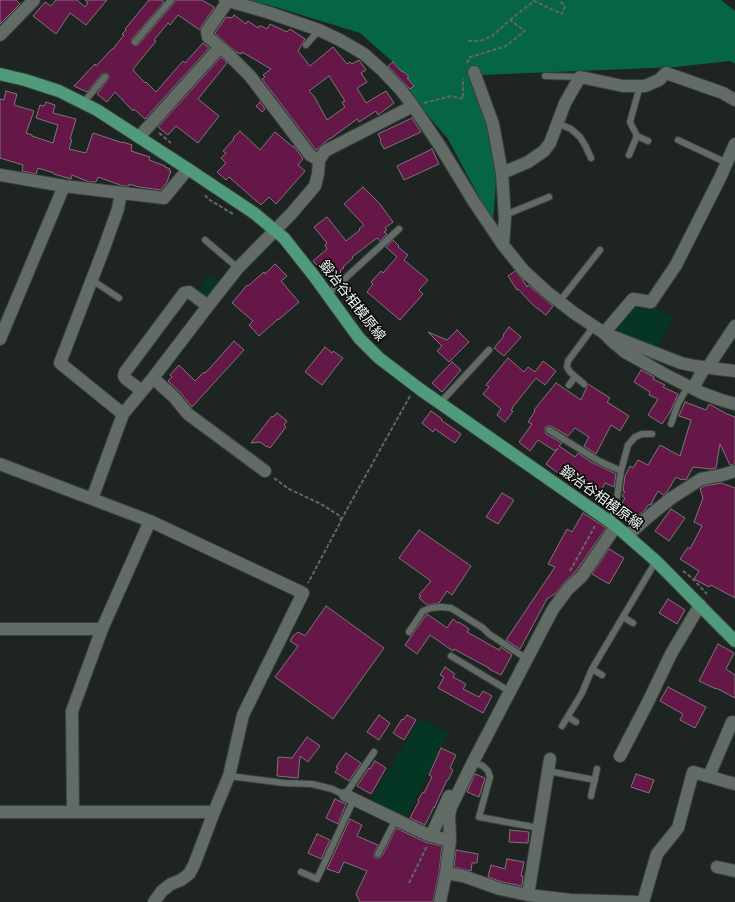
<!DOCTYPE html>
<html>
<head>
<meta charset="utf-8">
<style>
	body { margin:0 }
	canvas { display:block; background:#1e2421 }
</style>
</head>
<body>
<canvas width="735" height="902"></canvas>
<script>
const ctx = document.querySelector('canvas').getContext('2d');
ctx.lineJoin = 'round';
function paint(path, color) {
  ctx.fillStyle = color;
  ctx.fill(path, 'evenodd');
}
function toPath(rows) {
  const path = new Path2D();
  for (const r of rows) {
    path.moveTo(r[0], r[1]);
    for (let i = 2; i < r.length; i += 2) path.lineTo(r[i], r[i + 1]);
  }
  return path;
}
function trace(path, color, width, dash) {
  ctx.strokeStyle = color;
  ctx.lineWidth = width;
  ctx.lineCap = dash ? 'butt' : 'round';
  ctx.setLineDash(dash || []);
  ctx.stroke(path);
}
function drawText(font, color, halo, rows, align = 'center') {
  ctx.font = font + ' Rubik,"Noto Sans JP",sans-serif';
  ctx.lineWidth = 3.5;
  ctx.setLineDash([]);
  ctx.textBaseline = 'middle';
  ctx.strokeStyle = halo;
  ctx.fillStyle = color;
  for (const [text, x, y, turn = 0] of rows) {
    ctx.save();
    ctx.translate(x, y);
    ctx.rotate((+turn || 0) * Math.PI / 180);
    ctx.textAlign = isNaN(turn) ? turn : align;
    if (halo) ctx.strokeText(text, 0, 0);
    ctx.fillText(text, 0, 0);
    ctx.restore();
  }
}
const green = toPath([
	[210,275,224,286,208,306,194,295],
	[633,304,653,307,673,318,656,349,617,332,614,327],
	[420,718,448,733,404,821,367,804,379,787]
]);
const forest = toPath([
	[240,0,721,0,735,11,735,64,730,61,675,67,481,75,499,139,493,223,448,139,418,104,395,64,360,33,266,4]
]);
const building = toPath([
	[0,0,16,0,20,4,0,24,0,0],
	[56,0,77,0,85,7,88,3,85,0,107,0,86,25,70,13,56,34,33,16,45,2,51,6,56,0],
	[149,0,162,0,164,2,132,39,131,43,134,46,138,45,174,3,175,0,202,0,214,7,214,8,201,27,200,30,178,15,170,25,168,23,154,40,156,41,134,68,133,70,145,83,146,82,156,92,183,61,185,63,203,43,209,48,145,119,134,109,133,111,115,92,107,102,97,94,109,78,109,75,106,73,102,74,87,92,74,86,95,64,96,66,112,49,113,49,124,35,122,34,126,30,125,29,149,0],
	[234,15,246,24,248,21,258,28,259,26,261,26,267,29,270,24,287,32,290,29,305,39,298,51,310,66,333,47,347,64,350,62,352,64,359,60,366,70,361,73,367,82,357,88,366,103,386,91,394,103,378,115,376,111,359,122,357,119,338,133,330,139,330,138,316,150,262,79,265,77,263,75,271,69,242,52,241,54,236,52,215,33,226,17,228,18,229,17,232,18,234,15],
	[329,76,345,101,342,102,345,107,327,120,314,96,309,91,329,76],
	[221,57,227,63,198,99,219,116,198,143,176,126,168,135,158,127,221,57],
	[393,62,400,70,405,73,409,77,407,78,414,86,410,89,388,66,393,62],
	[6,91,17,94,14,105,34,111,26,133,32,135,32,136,53,143,58,125,36,118,40,105,44,106,46,102,55,105,53,113,76,119,70,139,72,140,69,149,86,153,93,133,123,143,123,142,132,145,131,149,132,150,131,151,150,157,149,160,165,166,165,167,170,169,169,170,171,171,167,182,161,190,139,187,129,184,129,186,123,186,98,177,96,182,89,182,72,175,71,179,54,174,54,173,38,168,36,174,22,171,23,165,0,158,0,99,4,100,6,91],
	[260,102,265,109,262,112,256,106,260,102],
	[412,118,421,132,384,149,380,141,381,140,378,134,412,118],
	[240,131,260,150,275,132,293,147,294,146,303,159,298,165,305,171,276,204,269,197,261,205,229,177,226,180,217,172,226,163,221,158,226,153,223,151,234,139,233,138,240,131],
	[432,149,439,164,404,180,397,166,432,149],
	[363,187,380,204,393,222,385,228,387,230,384,232,387,234,380,241,377,238,352,257,353,258,343,267,344,268,340,271,341,272,334,279,333,278,331,279,313,261,327,249,325,245,327,243,314,227,327,217,346,241,360,230,359,229,364,225,344,204,363,187],
	[393,240,399,246,398,247,408,255,404,260,428,280,419,290,423,294,400,320,367,292,373,284,371,282,381,271,383,273,397,257,386,247,393,240],
	[275,264,287,276,281,281,299,302,278,320,278,319,259,336,249,325,253,321,232,303,247,285,248,286,264,272,265,274,275,264],
	[515,271,522,279,527,287,528,285,553,306,546,315,533,305,518,289,517,290,508,276,515,271],
	[509,327,521,337,504,356,494,348,504,336,503,335,509,327],
	[457,330,469,342,449,362,437,351,442,346,428,332,447,340,457,330],
	[234,341,244,350,192,407,180,392,168,381,172,377,170,375,179,365,195,381,204,372,205,373,209,369,234,341],
	[325,347,332,353,333,351,343,358,322,385,305,372,325,347],
	[508,358,524,372,528,367,535,372,543,361,556,371,545,385,536,378,512,408,513,408,511,410,513,411,505,422,497,415,501,409,483,394,489,387,486,385,508,358],
	[452,362,461,370,442,392,432,383,452,362],
	[641,370,654,377,653,379,665,385,663,387,678,394,670,412,662,424,648,415,658,399,649,395,650,392,634,382,641,370],
	[556,383,581,400,588,384,610,398,607,402,629,416,620,431,611,425,596,454,584,446,589,437,575,428,568,436,551,426,547,426,545,428,545,430,546,434,562,443,559,446,575,457,578,453,591,462,616,474,614,487,605,483,598,497,589,492,592,488,563,467,558,473,546,464,558,448,555,451,538,440,530,451,519,442,532,424,528,422,535,411,534,410,556,383],
	[685,402,706,410,709,404,727,414,735,417,735,464,730,465,720,444,716,468,711,469,693,467,686,480,682,479,682,480,676,477,667,492,663,495,658,491,652,502,652,504,648,505,645,510,631,522,619,515,621,505,625,498,622,496,625,492,623,491,625,476,630,466,633,468,638,460,648,465,660,445,680,456,691,420,679,416,685,402],
	[431,411,442,419,441,420,461,434,455,443,435,429,433,432,422,423,431,411],
	[277,413,287,421,284,425,286,427,270,448,267,446,267,447,260,442,251,443,272,416,273,417,277,413],
	[721,483,735,488,735,598,711,585,709,587,694,579,699,571,680,559,688,547,690,549,702,526,694,522,703,498,700,489,704,486,721,483],
	[502,493,514,500,498,524,486,517,502,493],
	[671,509,685,518,669,541,655,531,671,509],
	[583,513,606,528,576,571,563,584,556,593,547,599,520,649,506,640,555,567,548,564,567,529,572,532,583,513],
	[419,530,471,566,452,595,447,591,439,603,427,605,419,598,421,596,419,595,431,581,399,558,419,530],
	[609,549,624,558,609,584,592,574,609,549],
	[668,599,685,610,677,624,659,613,668,599],
	[326,606,384,648,333,719,275,677,298,646,290,641,293,636,298,632,305,636,326,606],
	[427,614,447,628,453,619,458,623,459,622,469,629,467,632,499,650,501,647,512,655,501,675,489,669,489,668,454,649,453,651,430,635,417,654,405,645,426,615,427,614],
	[718,644,734,653,726,669,735,675,735,698,716,688,716,689,699,681,718,644],
	[445,667,455,674,453,677,466,684,463,689,479,697,483,691,492,696,483,713,438,688,444,677,440,675,445,667],
	[668,687,706,707,695,728,680,720,683,714,660,701,668,687],
	[379,715,390,723,379,740,367,732,379,715],
	[407,715,416,720,404,740,393,733,402,719,403,720,407,715],
	[307,737,320,746,308,762,300,756,298,778,277,776,278,757,292,758,307,737],
	[441,748,456,755,450,768,453,770,448,780,447,780,434,808,434,807,425,825,410,818,419,801,418,800,423,792,424,793,432,777,429,775,441,748],
	[346,753,361,763,349,781,335,772,338,768,336,767,346,753],
	[375,761,386,768,371,794,357,786,369,768,370,769,375,761],
	[475,774,485,778,479,797,467,792,475,774],
	[636,774,654,780,649,793,631,787,636,774],
	[335,799,346,804,338,824,326,818,335,799],
	[350,819,362,825,357,836,378,845,374,854,374,857,376,858,380,858,382,856,396,828,425,842,442,846,439,872,433,902,360,902,356,894,367,871,344,862,339,873,327,869,350,819],
	[510,830,529,832,528,843,509,842,510,830],
	[317,834,330,840,321,859,308,853,317,834],
	[456,850,478,854,477,863,472,863,471,871,454,867,456,850],
	[507,859,524,862,521,876,523,876,522,886,502,882,488,877,491,865,505,869,507,859]
]);
const path = toPath([
	[510,20,534,1,562,14,565,6,559,0],
	[467,63,470,57,506,46,525,31,510,20,492,36,480,41,468,41],
	[424,103,451,96,463,99,463,78],
	[159,133,171,143],
	[205,195,208,199,233,214],
	[274,478,289,489,321,504,340,516,341,521,308,583],
	[341,520,410,396],
	[570,571,595,526],
	[683,571,692,578,707,594],
	[409,883,427,846]
]);
const service = toPath([
	[135,42,171,0],
	[306,45,319,30],
	[545,76,580,77],
	[83,103,105,77],
	[557,123,571,129,580,137,585,145,591,158],
	[637,136,648,141],
	[678,140,727,163],
	[629,155,637,136,630,122,640,86],
	[505,215,549,197],
	[205,240,238,268],
	[92,280,119,298],
	[328,294,399,229],
	[559,302,600,250],
	[584,384,570,372,567,367,568,361,594,326],
	[569,385,575,377],
	[440,403,489,350],
	[671,424,678,404,688,386],
	[549,430,599,461,621,471],
	[611,521,616,504,621,471,628,445,635,437,642,434,652,434],
	[623,617,633,623],
	[409,632,423,611,431,608,442,607,451,608,483,628,489,634,521,655],
	[451,656,504,688],
	[592,669,602,675],
	[568,717,576,722],
	[562,726,582,693,592,669,656,561],
	[473,762,483,766,488,771,490,777,479,817,539,828],
	[548,771,595,780],
	[229,776,284,783,312,784,332,789,345,795,374,752],
	[591,796,597,769],
	[378,854,396,819],
	[301,872,317,879,354,799]
]);
const minor = toPath([
	[225,0,267,12,319,30,340,40,364,54,383,71,401,90,413,106,440,146,474,202,503,245,524,271,547,292,574,313,604,333,613,342,625,352,666,375,702,393,721,400,735,404],
	[228,1,207,31,208,37,226,52,250,76,310,155,319,160],
	[0,35,34,0],
	[474,72,493,124,502,173,505,218,503,245],
	[139,137,220,47],
	[502,173,528,162,544,151,550,143,565,103,580,77,623,86,645,86,659,80,666,73,723,93,735,100],
	[0,175,64,186,164,198,188,169],
	[121,193,118,209,104,248,60,363,123,414],
	[604,333,633,299,651,302,676,265,720,178,735,144],
	[609,335,681,363,695,366,735,371],
	[0,339,64,186],
	[708,367,735,326],
	[153,378,174,397,188,414,265,471],
	[693,388,705,367],
	[142,391,126,379,124,376,125,372,184,293,189,292,208,306],
	[0,464,150,521,303,593,243,715,229,776,214,812,194,865,189,874,181,880,171,884,162,891,154,902],
	[92,499,123,414,153,378,208,306,238,268,291,214,315,186,318,174,319,160,325,151,413,106],
	[628,535,648,517,670,499,701,479,722,475,735,471],
	[0,629,102,629],
	[620,756,649,700,671,654,700,605],
	[709,776,732,722],
	[345,795,428,835,439,838,450,840],
	[0,812,214,812],
	[73,812,72,711,102,629,150,521],
	[431,836,449,796],
	[717,867,735,871],
	[446,873,463,876,500,889,528,895,571,900,637,902],
	[528,895,550,759],
	[440,902,446,873,450,840,449,815,451,807,473,762,553,609,568,589,582,576,616,526],
	[643,902,657,854,678,828,693,772,735,784]
]);
const primary = toPath([
	[0,74,25,80,59,91,97,110,188,169,254,213,284,238,314,276,359,338,379,358,421,390,457,415,616,526,656,561,735,641]
]);
const streetNames = [
	["鍛冶谷相模原線",352,301,52],
	["鍛冶谷相模原線",601,498,36]
];
paint(green, '#043623');
paint(forest, '#056544');
paint(building, '#651748');
trace(building, '#7d7579', 1);
trace(service, '#3b413d', 8);
trace(minor, '#3b413d', 14);
trace(primary, '#3b413d', 14);
trace(path, '#616764', 2, [4, 2]);
trace(service, '#636b67', 6);
trace(minor, '#636b67', 12);
trace(primary, '#509b7b', 12);
drawText('14px', '#f0f5f2', '#0a0d0b', streetNames);
</script>
</body>
</html>
